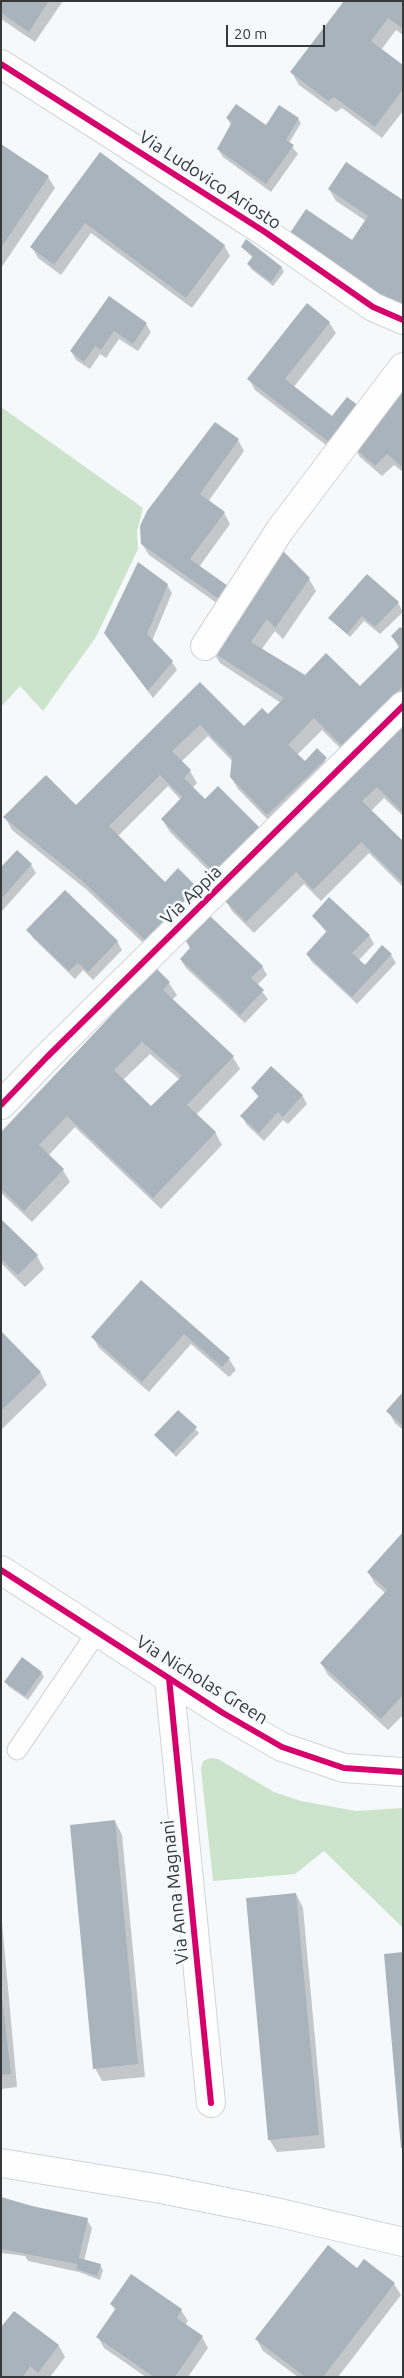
<!DOCTYPE html>
<html>
<head>
<meta charset="utf-8">
<style>
	body { margin:0 }
	#map { position:relative; width:404px; height:2378px; overflow:hidden; background:#f6f9fc; font-family:Ubuntu,sans-serif }
	canvas { display:block }
	.frame { position:absolute; inset:0; border:2px solid #36383a; pointer-events:none }
	.scale { position:absolute; left:226px; top:25px; width:99px; height:22px; box-sizing:border-box; border:2px solid #36383a; border-top:0; padding-left:6px; font-size:15px; line-height:18px; white-space:nowrap; color:#36383a; -webkit-text-stroke:4px #f4f9fe; paint-order:stroke }
</style>
</head>
<body>
<div id="map">
<canvas width="404" height="2378"></canvas>
<div class="frame"></div>
<div class="scale">20 m</div>
</div>
<script>
const ctx = document.querySelector('canvas').getContext('2d');
ctx.lineJoin = 'round';
function paint(path, color) {
  ctx.fillStyle = color;
  ctx.fill(path, 'evenodd');
}
function toPath(rows) {
  const path = new Path2D();
  for (const r of rows) {
    path.moveTo(r[0], r[1]);
    for (let i = 2; i < r.length; i += 2) path.lineTo(r[i], r[i + 1]);
  }
  return path;
}
function trace(path, color, width, dash) {
  ctx.strokeStyle = color;
  ctx.lineWidth = width;
  ctx.lineCap = dash ? 'butt' : 'round';
  ctx.setLineDash(dash || []);
  ctx.stroke(path);
}
function drawText(font, color, halo, rows, align = 'center') {
  ctx.font = font + ' Ubuntu,sans-serif';
  ctx.lineWidth = 5;
  ctx.setLineDash([]);
  ctx.textBaseline = 'middle';
  ctx.strokeStyle = halo;
  ctx.fillStyle = color;
  for (const [text, x, y, turn = 0] of rows) {
    ctx.save();
    ctx.translate(x, y);
    ctx.rotate((+turn || 0) * Math.PI / 180);
    ctx.textAlign = isNaN(turn) ? turn : align;
    if (halo) ctx.strokeText(text, 0, 0);
    ctx.fillText(text, 0, 0);
    ctx.restore();
  }
}
const green = toPath([
	[1,407,143,508,137,531,138,549,96,637,43,711,20,686,1,707],
	[211,1758,218,1759,274,1792,301,1801,356,1811,403,1808,403,1928,324,1851,295,1874,213,1881,201,1769,203,1761]
]);
const shadow = toPath([
	[1,1,63,1,35,42,1,19],
	[403,1,403,35,396,30,381,50,403,67,403,111,382,138,342,108,336,112,299,85,292,73],
	[227,118,271,130,298,119,301,123,289,143,298,154,271,192,223,157,218,149,231,125],
	[1,145,48,177,55,188,1,268],
	[101,154,224,245,230,256,192,308,91,233,61,275,38,258,32,247],
	[329,189,403,202,352,242,366,221,336,201],
	[247,241,282,268,284,272,273,286,251,269,249,264,253,258,242,247],
	[109,298,146,324,151,332,138,351,119,339,106,358,100,354,90,369,76,360,71,351],
	[329,322,336,333,293,388,332,418,340,456,255,390,249,379],
	[403,392,403,472,394,465,382,476,360,457,354,446],
	[238,440,244,451,208,502,224,513,230,524,199,567,232,614,149,555,142,544],
	[368,576,398,603,403,612,380,634,364,621,350,637,330,618],
	[309,579,316,591,283,639,275,631,261,650,305,677,360,688,399,648,392,636,403,631,403,705,350,758,322,730,297,755,305,763,317,750,333,771,275,827,238,789,231,777,233,762,208,736,181,762,190,771,197,783,192,788,205,801,263,832,222,884,170,832,162,819,181,800,168,786,118,836,157,956,87,890,12,830,5,817,76,807,200,684,244,728,268,715,281,703,220,663,213,651],
	[167,585,172,593,152,641,172,662,177,670,153,698,111,642],
	[403,722,403,816,384,798,371,811,403,843,403,887,369,853,321,901,304,884,254,933,232,911,225,899],
	[17,851,31,865,36,873,1,912,1,869],
	[313,916,369,935,374,944,358,961,365,967,391,955,396,963,357,1004,312,962,307,954,327,933],
	[28,930,117,941,122,950,93,980,83,970,75,979,33,938],
	[181,960,262,966,267,975,257,985,268,999,245,1023,186,968],
	[156,970,169,983,177,995,172,1000,233,1057,240,1069,196,1115,215,1132,222,1145,161,1209,75,1127,48,1156,63,1170,70,1182,32,1222,1,1193,1,1133],
	[150,1054,180,1080,151,1108,123,1080],
	[252,1088,302,1095,307,1104,288,1124,283,1120,264,1141,247,1125,242,1116,259,1098],
	[1,1220,37,1256,44,1269,25,1287,1,1263],
	[142,1282,229,1359,236,1370,229,1377,191,1344,149,1392,99,1348,93,1337],
	[1,1333,40,1372,47,1385,1,1430],
	[403,1394,403,1430,395,1423,388,1411],
	[178,1411,199,1433,176,1457,156,1435],
	[403,1534,403,1715,388,1730,328,1675,321,1663,385,1593,375,1584,368,1572],
	[42,1673,44,1677,28,1700,8,1686,6,1682],
	[115,1821,122,1835,145,2077,102,2081,95,2068],
	[296,1894,303,1908,325,2148,277,2152,269,2139],
	[1,1911,17,2087,1,2089],
	[1,2198,32,2207,87,2220,92,2228,84,2261,100,2265,103,2270,100,2280,79,2272,28,2261,25,2256,1,2253],
	[394,2284,401,2295,338,2377,298,2377,263,2351,257,2340],
	[111,2304,181,2310,188,2321,185,2325,202,2337,208,2348,188,2377,146,2377,104,2348,98,2337,116,2311],
	[59,2346,65,2357,50,2377,1,2377]
]);
const building = toPath([
	[1,1,49,1,29,32,1,13],
	[344,1,403,1,403,29,388,18,371,41,403,65,403,89,375,127,334,97,328,101,290,72],
	[236,104,266,125,279,105,299,118,286,140,294,145,266,184,217,149,232,122,226,118],
	[1,144,49,176,1,248],
	[100,152,225,245,186,298,85,223,54,265,30,247],
	[346,162,403,200,403,313,288,236,306,209,352,240,368,216,328,189],
	[246,239,282,267,271,282,247,264,253,256,241,247],
	[109,296,147,323,133,344,114,331,101,350,95,346,84,362,70,351],
	[307,303,330,322,285,379,332,416,347,397,363,409,334,446,247,379],
	[394,388,403,391,403,468,387,454,375,466,352,446],
	[215,422,239,439,200,494,225,512,190,559,235,591,226,604,141,544,140,526,147,511],
	[278,546,310,578,275,628,267,619,251,642,305,675,326,653,360,686,400,646,391,636,400,627,403,629,403,686,342,746,314,718,288,745,305,761,317,748,327,758,267,815,230,777,232,757,200,725,172,751,191,770,184,778,205,799,218,786,264,832,241,856,236,851,215,873,161,819,182,797,160,775,109,826,165,882,178,868,202,892,150,945,79,878,3,817,46,775,76,805,200,682,244,726,262,708,268,714,284,698,211,651],
	[138,562,168,584,147,634,173,661,148,691,104,633],
	[367,574,399,602,375,627,362,616,347,634,328,618],
	[403,720,403,813,377,787,362,801,403,841,403,883,361,842,313,890,296,872,246,922,223,899],
	[17,850,32,864,1,899,1,867],
	[65,890,118,941,88,972,78,963,69,971,26,930],
	[329,897,370,935,352,953,365,965,382,945,392,954,352,997,306,954,327,931,312,916],
	[210,916,263,966,251,978,264,990,240,1015,180,959,190,948,186,941],
	[156,968,170,982,163,990,234,1056,187,1105,216,1132,153,1198,67,1116,39,1145,64,1169,24,1211,1,1189,1,1132],
	[142,1042,182,1076,151,1106,114,1070],
	[271,1066,303,1095,283,1117,278,1112,259,1133,240,1116,259,1096,251,1088],
	[1,1219,38,1255,18,1275,1,1259],
	[141,1280,230,1358,222,1367,184,1334,142,1382,91,1337],
	[1,1331,41,1372,1,1411],
	[403,1392,403,1426,386,1411],
	[178,1410,197,1427,173,1453,154,1435],
	[403,1532,403,1695,381,1719,320,1663,387,1590,367,1572],
	[22,1657,42,1672,25,1696,4,1682],
	[115,1820,138,2064,93,2069,70,1825],
	[296,1893,319,2135,268,2140,246,1898],
	[403,1952,403,2148,401,2148,384,1954],
	[1,1987,11,2074,1,2075],
	[1,2197,32,2206,88,2218,79,2258,101,2264,97,2276,76,2269,77,2264,1,2249],
	[328,2245,357,2268,364,2259,395,2283,323,2377,305,2377,255,2339],
	[131,2274,182,2309,177,2318,203,2336,175,2377,154,2377,96,2337,116,2308,110,2304],
	[14,2311,59,2345,38,2373,30,2366,23,2377,1,2377,1,2327]
]);
const service = toPath([
	[17,1750,97,1632]
]);
const minor = toPath([
	[1,64,265,232,373,307,403,320],
	[205,646,280,530,403,367],
	[1,1105,47,1057,403,706],
	[1,1570,223,1713,282,1747,344,1768,403,1772],
	[169,1678,211,2103],
	[1,2163,161,2189,276,2212,403,2242]
]);
const cycleway = toPath([
	[1,64,265,232,373,307,403,320],
	[1,1105,47,1057,403,706],
	[1,1570,223,1713,282,1747,344,1768,403,1772],
	[169,1678,211,2103]
]);
const streetNames = [
	["Via Ludovico Ariosto",210,180,33],
	["Via Appia",191,895,-44],
	["Via Nicholas Green",202,1680,32],
	["Via Anna Magnani",175,1892,-96]
];
paint(green, '#cce4cb');
paint(shadow, '#0003');
paint(building, '#a9b3bc');
trace(service, '#d1d4d6', 21);
trace(minor, '#d1d4d6', 30);
trace(service, '#fefeff', 19);
trace(minor, '#fefeff', 28);
trace(cycleway, '#d6006c', 6);
drawText('18px', '#36383a', '#f4f9fe', streetNames);
</script>
</body>
</html>
